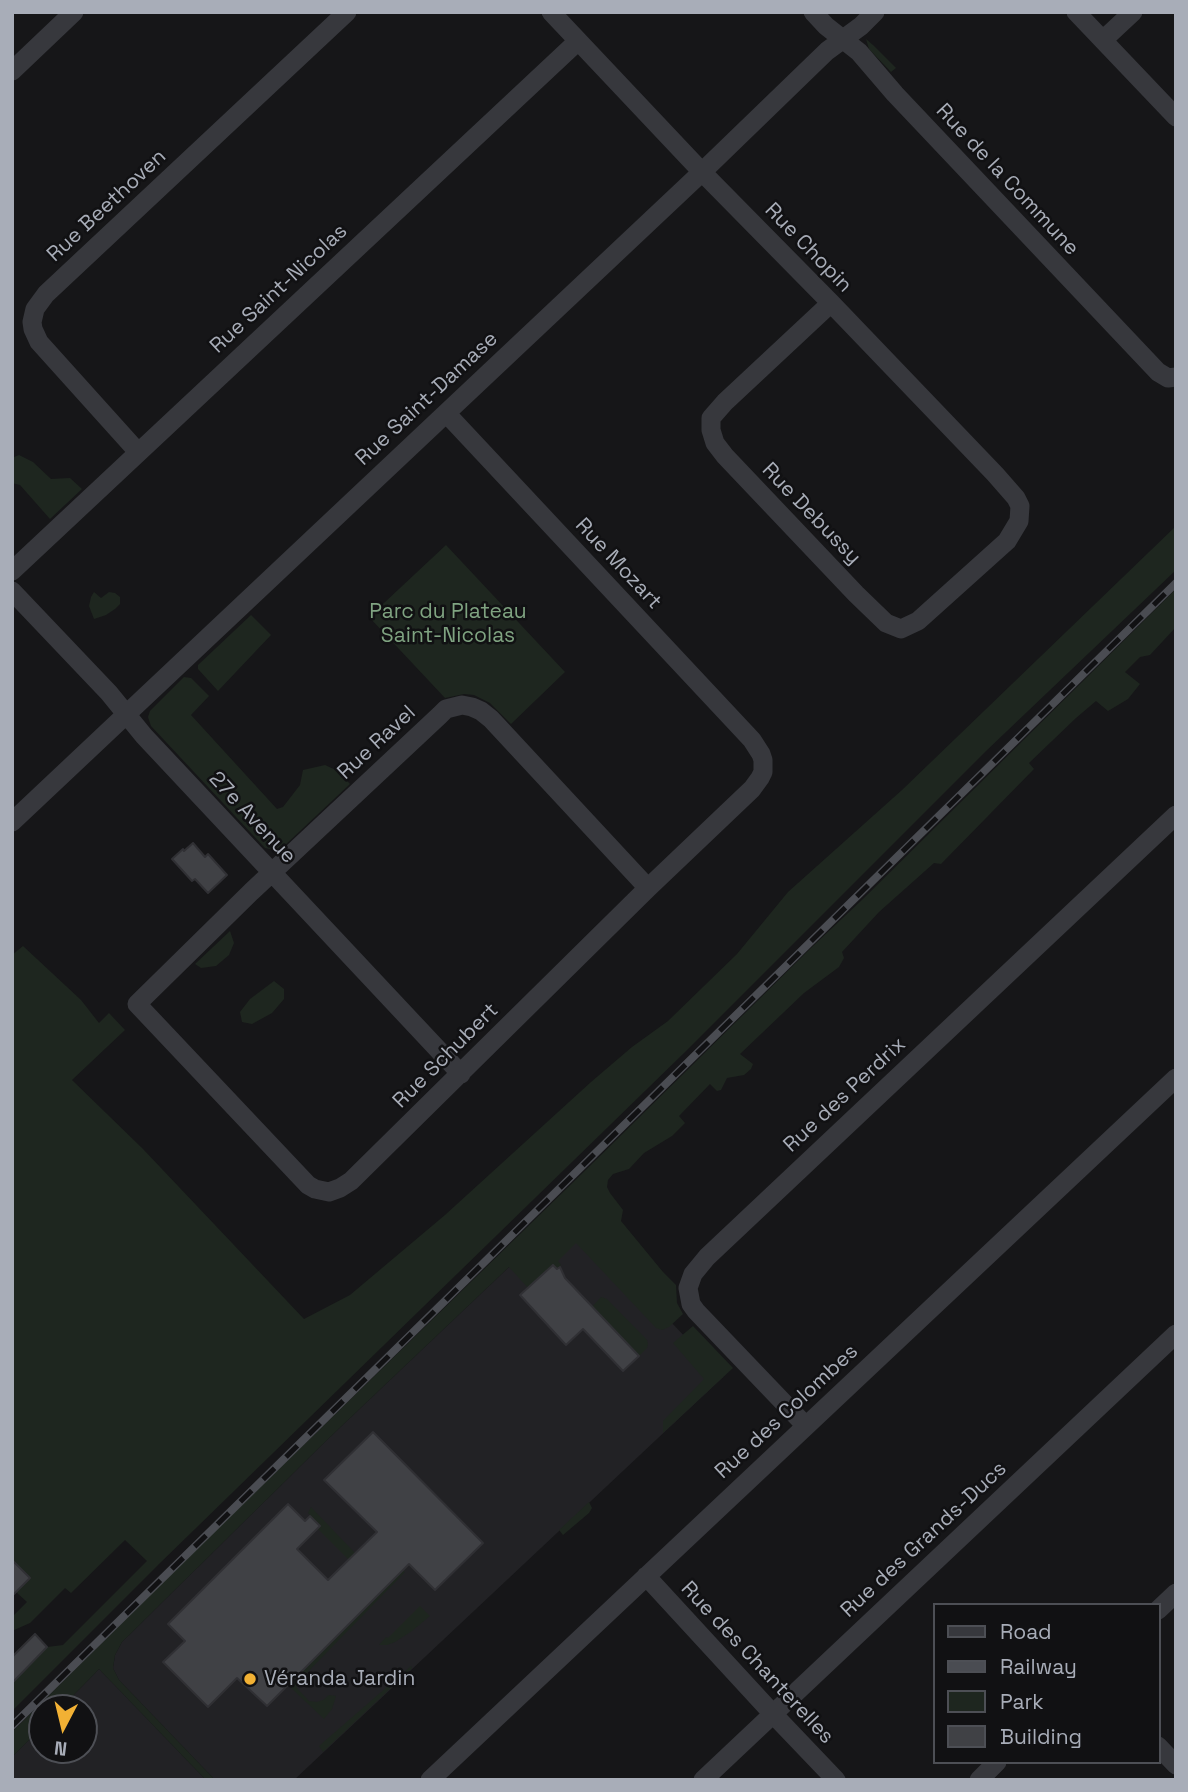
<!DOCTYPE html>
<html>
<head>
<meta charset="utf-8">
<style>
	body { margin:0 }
	#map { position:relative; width:1188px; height:1792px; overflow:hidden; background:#161618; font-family:"Space Grotesk",sans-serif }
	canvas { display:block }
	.frame { position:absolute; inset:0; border:14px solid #a8adb8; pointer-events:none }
	.legend { position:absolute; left:933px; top:1603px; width:228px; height:161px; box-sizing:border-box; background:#111113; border:2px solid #4d4f55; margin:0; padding:9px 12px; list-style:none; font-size:21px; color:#a8adb8 }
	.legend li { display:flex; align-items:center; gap:14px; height:35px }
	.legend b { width:35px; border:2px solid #4d4f55 }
	.north { position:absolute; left:28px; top:1694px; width:70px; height:70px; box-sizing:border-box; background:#111113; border:2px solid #4d4f55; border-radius:50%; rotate:187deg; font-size:19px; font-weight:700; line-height:28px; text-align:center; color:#a8adb8 }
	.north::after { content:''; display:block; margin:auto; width:24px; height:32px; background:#f2b134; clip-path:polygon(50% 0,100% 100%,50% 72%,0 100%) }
</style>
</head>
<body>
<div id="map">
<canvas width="1188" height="1792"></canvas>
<div class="frame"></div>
<ul class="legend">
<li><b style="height:9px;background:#37383d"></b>Road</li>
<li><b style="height:9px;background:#4a4c52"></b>Railway</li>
<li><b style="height:19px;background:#1e261f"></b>Park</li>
<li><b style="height:19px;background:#404145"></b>Building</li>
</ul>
<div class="north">N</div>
</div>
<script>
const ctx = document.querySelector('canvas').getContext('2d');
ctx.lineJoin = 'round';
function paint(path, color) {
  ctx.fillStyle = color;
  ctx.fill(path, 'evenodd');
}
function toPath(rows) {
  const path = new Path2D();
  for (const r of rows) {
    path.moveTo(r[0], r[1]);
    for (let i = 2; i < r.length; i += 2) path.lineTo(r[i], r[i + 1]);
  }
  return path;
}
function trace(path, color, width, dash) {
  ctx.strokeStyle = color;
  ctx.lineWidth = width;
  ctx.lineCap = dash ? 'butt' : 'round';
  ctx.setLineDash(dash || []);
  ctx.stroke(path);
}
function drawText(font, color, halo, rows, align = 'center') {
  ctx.font = font + ' "Space Grotesk",sans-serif';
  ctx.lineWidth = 5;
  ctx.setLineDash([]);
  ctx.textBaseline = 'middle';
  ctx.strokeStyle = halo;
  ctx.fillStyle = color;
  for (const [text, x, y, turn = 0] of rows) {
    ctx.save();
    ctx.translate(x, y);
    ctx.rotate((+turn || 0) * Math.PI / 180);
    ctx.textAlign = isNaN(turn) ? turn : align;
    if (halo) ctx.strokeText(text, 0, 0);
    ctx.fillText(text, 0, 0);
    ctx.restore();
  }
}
const built = toPath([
	[567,1212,723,1377,294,1780,215,1780,119,1680,113,1668,115,1655,122,1642,329,1438],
	[99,1669,206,1780,12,1780,12,1757,42,1727,42,1750,84,1750,84,1708,61,1708]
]);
const green = toPath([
	[866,39,873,45,896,68,891,72,869,49],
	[19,455,33,462,51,479,70,478,82,489,50,519,20,485,12,483,12,458],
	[1176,526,1176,570,985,752,684,1053,158,1565,12,1711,12,1673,17,1677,47,1647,63,1645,147,1561,125,1540,71,1593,65,1588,30,1623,12,1631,12,1617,27,1602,16,1592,30,1578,12,1560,12,955,23,946,81,1000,99,1023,109,1013,125,1030,72,1080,143,1149,304,1319,350,1295,445,1215,591,1082,632,1047,668,1021,737,954,788,892,902,790],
	[446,545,565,672,511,724,490,703,474,695,464,694,445,698,369,617],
	[1176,589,1176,627,1150,655,1140,657,1125,672,1140,684,1128,699,1108,711,1096,701,1076,718,1029,763,1034,769,941,864,934,863,879,912,842,952,844,958,839,967,804,993,740,1054,753,1064,751,1069,744,1075,727,1078,721,1090,717,1091,710,1084,679,1116,685,1123,672,1136,644,1153,629,1169,613,1174,608,1180,607,1187,610,1193,623,1210,621,1221,663,1272,676,1285,677,1303,683,1314,669,1327,662,1330,656,1328,576,1243,558,1261,561,1265,557,1269,552,1265,528,1288,509,1267,329,1438,122,1642,115,1655,113,1668,119,1680,215,1780,206,1780,99,1669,61,1708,42,1708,42,1727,12,1757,12,1732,195,1551,597,1159,812,947,864,898],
	[94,592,101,598,109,592,115,593,120,597,120,604,115,609,106,615,94,619,89,606,91,597],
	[251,615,271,635,218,691,198,669,198,665],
	[184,677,191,678,209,696,191,715,277,809,283,807,300,785,303,770,325,765,338,771,350,784,282,848,274,850,265,848,151,726,148,717,150,711],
	[230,931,234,943,229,955,216,966,201,968,195,964],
	[274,981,284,989,284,999,272,1013,252,1024,242,1022,240,1012,250,999],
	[601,1297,607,1299,647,1340,648,1344,647,1348,639,1356,592,1307],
	[693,1326,733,1368,663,1433,663,1421,704,1379,673,1343],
	[589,1502,592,1508,589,1513,563,1535,559,1530],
	[311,1507,355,1553,349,1560,318,1529,320,1526,308,1513],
	[403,1571,405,1572,296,1684,297,1688,309,1701,317,1702,323,1700,329,1695,336,1696,332,1709,324,1719,288,1685],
	[420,1606,430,1616,412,1631,395,1642,387,1645,379,1645,386,1637,388,1638],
	[411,1666,412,1668,323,1752,319,1746]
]);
const building = toPath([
	[193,843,205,857,208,854,227,875,208,893,195,879,192,881,172,859,183,849,184,851,193,843],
	[553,1265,557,1269,560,1267,565,1278,639,1356,623,1371,583,1329,566,1345,520,1295,553,1265],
	[373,1432,483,1543,435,1590,409,1564,267,1706,237,1678,208,1707,163,1662,185,1641,168,1624,288,1504,305,1521,310,1516,320,1526,297,1549,328,1580,377,1532,324,1480,373,1432],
	[12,1560,30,1578,12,1596,12,1560],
	[35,1634,47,1647,12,1683,12,1657,35,1634]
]);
const minor = toPath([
	[551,12,702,172,831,303,995,474,1016,498,1020,506,1019,521,1007,541,918,621,901,629,886,623,856,594,725,456,715,443,711,430,711,418,725,402,831,303],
	[813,12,826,26,859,52,895,94,1158,372,1168,378,1176,377],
	[1076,12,1176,117],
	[1103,40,1133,12],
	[12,71,74,12],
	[446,413,752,740,761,754,763,760,763,772,760,778,752,789,648,888,351,1181,340,1188,329,1192,315,1189,308,1185,137,1004,251,892,440,715,446,709,462,705,472,707,481,711,491,719,648,888],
	[138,452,39,342,33,329,32,322,35,309,46,294,347,12],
	[12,571,578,41],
	[12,591,109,693,144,736,461,1074],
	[12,822,702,172,827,51,861,26,875,12],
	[806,1426,696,1311,691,1304,688,1288,693,1274,707,1257,1176,815],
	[646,1576,773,1714,836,1780],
	[1158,1610,1176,1593],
	[1158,1746,1176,1765],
	[430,1780,1176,1078],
	[703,1780,1176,1334],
	[979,1780,997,1762]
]);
const rail = toPath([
	[12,1726,1176,583]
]);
const markers = [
	[250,1679,7,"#f2b134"]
];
const streetNames = [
	["Rue de la Commune",1007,180,47],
	["Rue Beethoven",107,206,-43],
	["Rue Chopin",808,248,46],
	["Rue Saint-Nicolas",279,289,-43],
	["Rue Saint-Damase",427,399,-43],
	["Rue Debussy",811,514,46],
	["Rue Mozart",618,564,47],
	["Rue Ravel",377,743,-43],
	["27e Avenue",252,818,47],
	["Rue Schubert",446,1056,-45],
	["Rue des Perdrix",845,1095,-43],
	["Rue des Colombes",787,1412,-43],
	["Rue des Grands-Ducs",924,1540,-43],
	["Rue des Chanterelles",757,1663,47]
];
const parkNames = [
	["Parc du Plateau",448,612],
	["Saint-Nicolas",448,636]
];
const poiNames = [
	["Véranda Jardin",264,1679]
];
paint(built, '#222225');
paint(green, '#1e261f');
paint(building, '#404145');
trace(building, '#303034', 2);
trace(minor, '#37383d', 19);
trace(rail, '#4a4c52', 8);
trace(rail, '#111113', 5, [16]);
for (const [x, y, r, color] of markers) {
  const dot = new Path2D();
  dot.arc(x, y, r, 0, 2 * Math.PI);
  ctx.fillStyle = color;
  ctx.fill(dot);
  trace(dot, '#111113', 2.5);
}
drawText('21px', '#a8adb8', '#111113', streetNames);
drawText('21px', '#7fa381', '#111113', parkNames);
drawText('21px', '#a8adb8', '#111113', poiNames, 'left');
</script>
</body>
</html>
